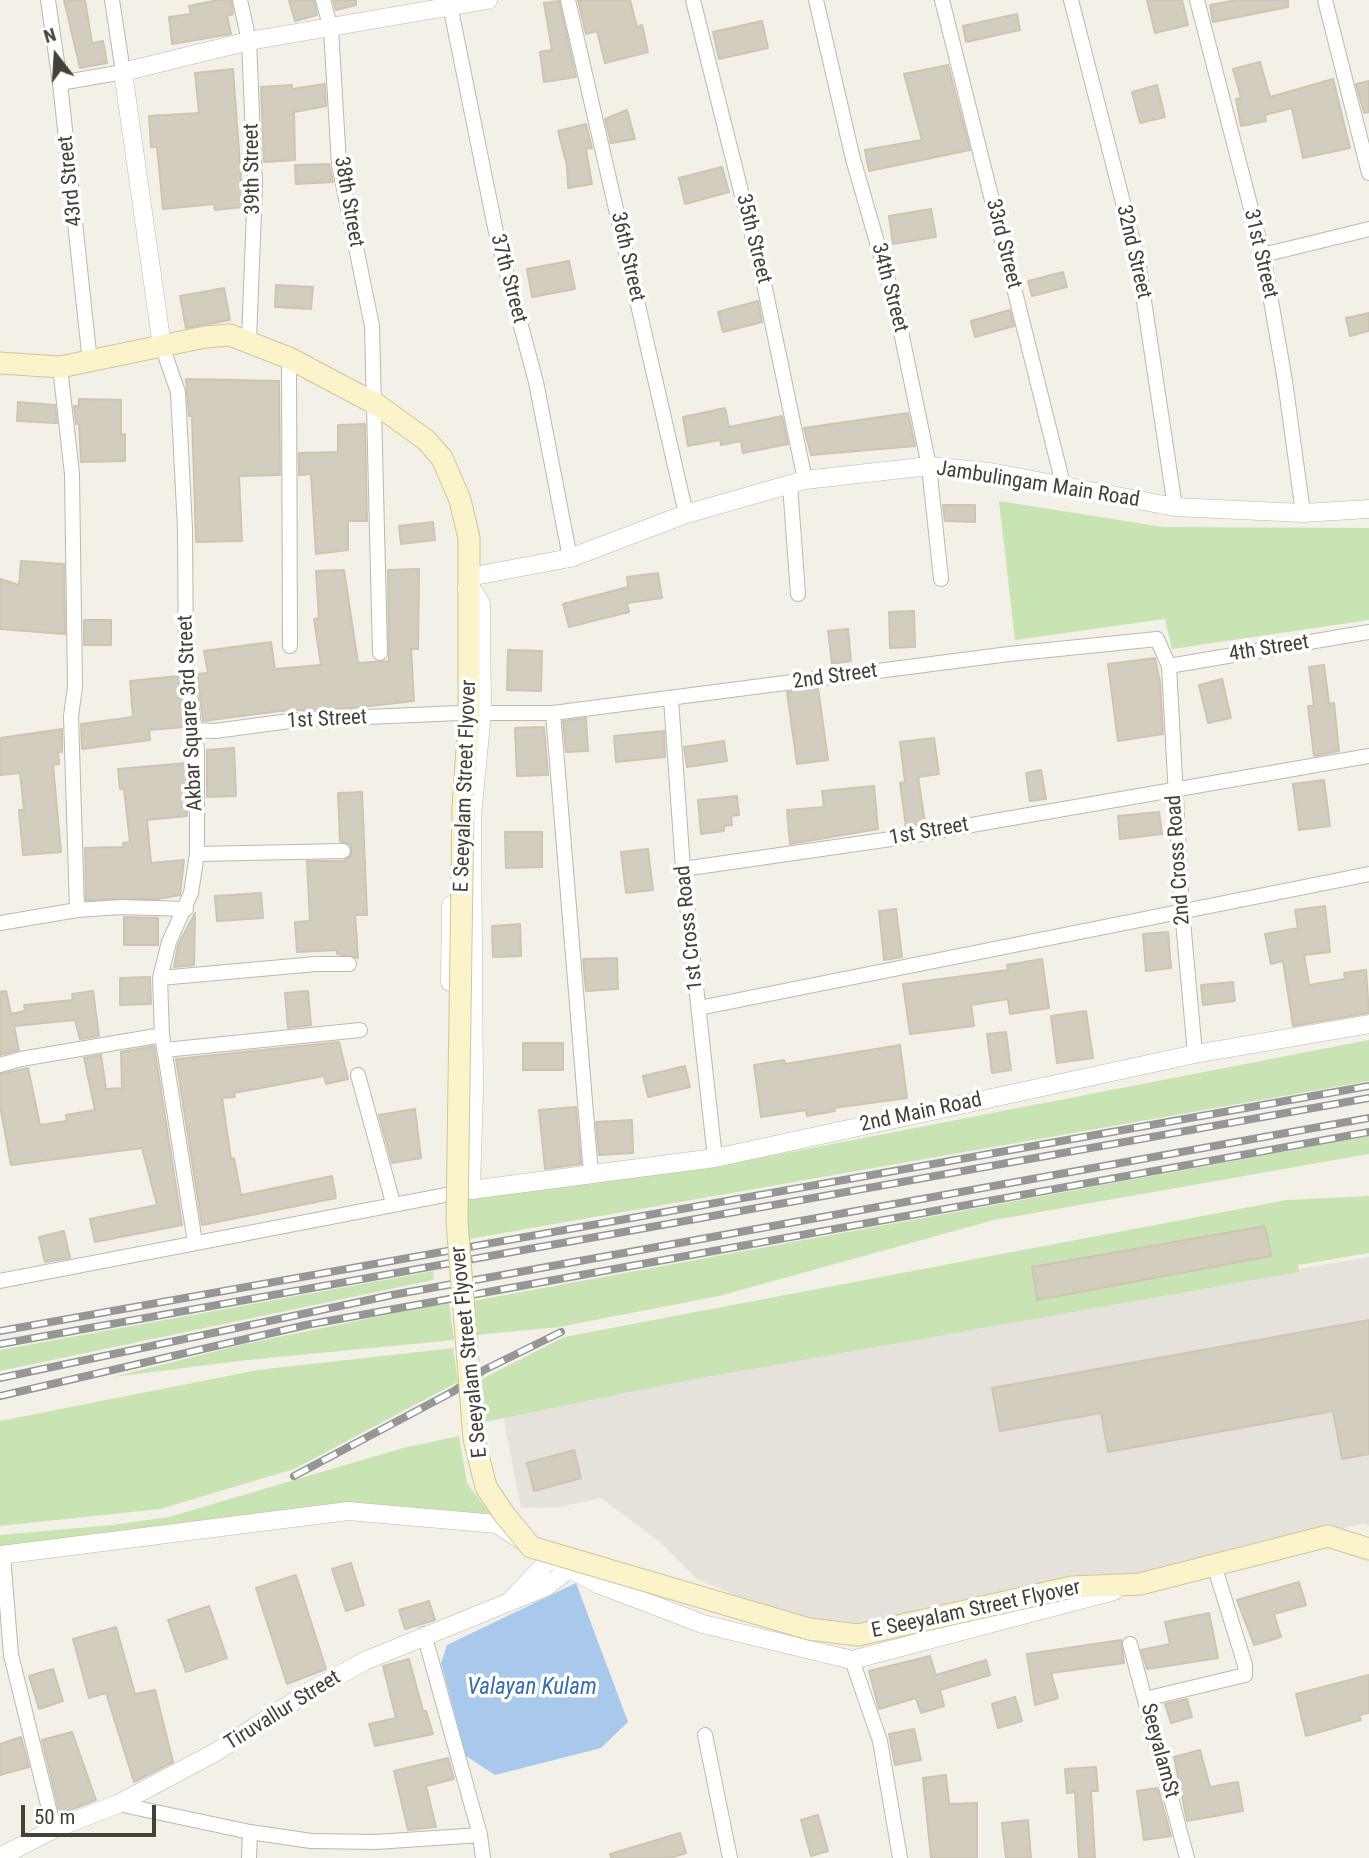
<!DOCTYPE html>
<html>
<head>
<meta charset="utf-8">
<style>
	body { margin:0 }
	#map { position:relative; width:1369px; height:1858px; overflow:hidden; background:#f2f0e7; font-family:"Roboto Condensed",sans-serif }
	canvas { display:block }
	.north { position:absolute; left:21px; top:21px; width:70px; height:70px; -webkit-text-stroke:5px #fff; paint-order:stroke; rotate:343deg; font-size:19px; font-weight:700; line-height:28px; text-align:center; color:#454137 }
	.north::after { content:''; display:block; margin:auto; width:24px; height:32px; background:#454137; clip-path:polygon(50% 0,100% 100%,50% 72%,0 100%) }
	.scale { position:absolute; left:21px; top:1805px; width:135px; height:32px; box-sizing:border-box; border:4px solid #454137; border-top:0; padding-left:9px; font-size:21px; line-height:24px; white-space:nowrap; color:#454137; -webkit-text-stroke:5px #fff; paint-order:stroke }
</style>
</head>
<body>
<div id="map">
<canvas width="1369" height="1858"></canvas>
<div class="north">N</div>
<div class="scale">50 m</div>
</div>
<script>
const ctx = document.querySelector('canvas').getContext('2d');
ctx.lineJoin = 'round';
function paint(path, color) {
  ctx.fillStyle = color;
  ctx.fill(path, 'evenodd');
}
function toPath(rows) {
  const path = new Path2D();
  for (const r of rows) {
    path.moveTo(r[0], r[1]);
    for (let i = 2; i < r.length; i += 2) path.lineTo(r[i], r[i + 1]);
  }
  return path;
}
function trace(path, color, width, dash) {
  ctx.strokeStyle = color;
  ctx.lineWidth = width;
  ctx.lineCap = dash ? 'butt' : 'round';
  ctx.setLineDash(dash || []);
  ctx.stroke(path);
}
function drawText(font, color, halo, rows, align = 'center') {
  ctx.font = font + ' "Roboto Condensed",sans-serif';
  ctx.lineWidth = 7;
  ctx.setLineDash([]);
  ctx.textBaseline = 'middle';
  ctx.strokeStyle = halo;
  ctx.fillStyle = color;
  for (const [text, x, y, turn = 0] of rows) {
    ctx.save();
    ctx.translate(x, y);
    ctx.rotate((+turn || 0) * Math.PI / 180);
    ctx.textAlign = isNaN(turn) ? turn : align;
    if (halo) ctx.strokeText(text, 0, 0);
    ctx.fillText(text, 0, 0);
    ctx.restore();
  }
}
const industrial = toPath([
	[1369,1257,1369,1526,1364,1523,858,1647,697,1579,660,1542,601,1498,559,1507,521,1508,501,1405]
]);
const green = toPath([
	[999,501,1163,527,1369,528,1369,620,1172,649,1165,619,1015,640],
	[1369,1040,1369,1081,469,1239,464,1199,719,1166],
	[1369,1136,1369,1154,994,1220,719,1296,559,1327,476,1335,473,1301],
	[1369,1196,1369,1253,1298,1265,1299,1272,689,1380,479,1423,476,1382,564,1337,1287,1200],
	[434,1271,433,1280,0,1371,0,1350],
	[449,1302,454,1340,247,1360,113,1377,245,1344],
	[453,1348,458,1382,294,1469,160,1509,0,1526,0,1421,258,1370],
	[459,1436,467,1483,491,1515,347,1509,0,1551,0,1535,112,1525,169,1517,403,1448]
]);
const water = toPath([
	[576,1583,628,1722,601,1748,495,1775,466,1756,441,1663,447,1645]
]);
const building = toPath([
	[64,0,85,0,92,43,103,41,107,63,80,68,64,0],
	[218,0,231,0,233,14,227,16,231,34,172,44,169,17,191,14,189,6,218,0],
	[289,0,314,0,317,15,295,21,289,0],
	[333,0,356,0,356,5,336,10,333,0],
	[578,0,630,0,637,27,642,25,648,52,605,63,597,31,586,34,578,0],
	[1147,0,1182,0,1188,25,1155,33,1147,0],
	[1237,0,1288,0,1288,7,1213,22,1210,5,1237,0],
	[559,1,576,77,544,82,540,52,552,50,544,3,559,1],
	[1017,14,1020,30,966,42,963,26,1017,14],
	[762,21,768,48,719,59,713,32,762,21],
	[1260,62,1270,97,1333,79,1350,148,1303,158,1292,108,1265,115,1266,121,1241,126,1236,99,1241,98,1233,69,1260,62],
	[948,65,970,150,869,171,865,150,922,140,904,74,948,65],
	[233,69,243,207,215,210,214,204,163,209,157,147,151,147,149,116,199,113,195,73,233,69],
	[1369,81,1369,112,1364,113,1356,84,1369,81],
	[325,84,326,106,294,112,295,160,264,162,261,87,292,85,292,89,325,84],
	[1157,85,1165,117,1140,123,1132,92,1157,85],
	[627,110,635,139,611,143,605,119,627,110],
	[586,124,592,148,586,149,592,184,568,188,567,166,558,131,586,124],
	[329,164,333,182,296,184,295,165,329,164],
	[722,167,729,192,685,204,679,178,722,167],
	[931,209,936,237,893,244,889,216,931,209],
	[569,261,575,289,532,297,527,269,569,261],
	[1063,272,1067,287,1032,296,1028,281,1063,272],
	[276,285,313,287,311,309,275,307,276,285],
	[224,288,230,320,186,328,180,296,224,288],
	[758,301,762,322,723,332,718,312,758,301],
	[1010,310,1014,326,975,337,971,321,1010,310],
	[1369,313,1369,331,1350,336,1346,318,1369,313],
	[186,379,279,381,280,475,239,476,242,541,196,542,192,416,189,416,186,379],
	[79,399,121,400,121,435,125,434,125,461,81,462,79,424,76,424,74,406,79,406,79,399],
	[18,402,55,405,57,423,17,421,18,402],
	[725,408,729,427,782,416,788,444,743,453,741,441,721,445,720,440,688,446,683,417,725,408],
	[908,413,915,446,811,455,804,428,908,413],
	[365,424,367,521,348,521,348,550,316,554,311,474,299,475,299,453,338,452,338,425,365,424],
	[943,505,975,505,975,522,945,521,943,505],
	[433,522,435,540,401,544,399,526,433,522],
	[21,561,64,564,65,634,0,629,0,579,19,585,21,561],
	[419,569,418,649,411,649,414,701,352,708,280,711,203,721,197,674,208,673,204,651,271,642,275,669,321,665,314,619,319,618,316,571,344,570,358,663,389,661,388,570,419,569],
	[658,573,662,598,627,603,629,612,569,627,563,604,628,587,627,577,658,573],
	[914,611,915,647,890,648,889,612,914,611],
	[84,620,111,620,111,645,84,645,84,620],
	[848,629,851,661,832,664,828,631,848,629],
	[508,650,542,651,541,691,507,690,508,650],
	[1155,658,1160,682,1163,734,1118,741,1108,664,1155,658],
	[1324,665,1329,704,1334,703,1339,751,1314,756,1308,706,1314,706,1309,667,1324,665],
	[178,676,184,727,149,730,150,740,82,749,81,724,133,717,130,681,178,676],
	[1222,679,1231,718,1208,723,1199,685,1222,679],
	[818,688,828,760,797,764,787,692,818,688],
	[586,718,588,751,566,752,563,721,586,718],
	[544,727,548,775,517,776,515,728,544,727],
	[62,729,62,752,58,752,59,764,53,765,61,852,23,855,19,810,24,810,20,773,0,775,0,738,62,729],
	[664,731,665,757,616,762,614,736,664,731],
	[934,738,939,774,918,777,925,823,906,827,900,783,905,782,900,742,934,738],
	[724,741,727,761,687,767,684,747,724,741],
	[234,748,236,796,207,797,207,750,234,748],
	[187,763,187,816,147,820,151,863,184,860,180,895,158,899,86,900,85,848,124,847,123,843,130,842,124,789,120,789,118,769,187,763],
	[1041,770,1046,799,1030,801,1026,773,1041,770],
	[1324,780,1330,826,1299,830,1293,784,1324,780],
	[874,786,878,829,790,844,787,810,824,807,822,791,874,786],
	[362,792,367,915,355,915,358,958,337,954,337,950,297,952,295,922,310,921,307,861,343,861,351,856,351,845,340,841,338,793,362,792],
	[737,796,739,815,731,816,732,825,724,826,724,831,701,834,698,800,737,796],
	[1159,812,1162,834,1120,839,1118,816,1159,812],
	[505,832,542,832,542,867,506,868,505,832],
	[648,849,653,890,626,893,621,852,648,849],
	[261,893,263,918,217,921,215,896,261,893],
	[1325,906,1330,952,1304,955,1309,985,1345,979,1344,973,1366,970,1369,1013,1293,1026,1283,961,1271,964,1265,934,1298,928,1295,910,1325,906],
	[896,909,902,957,884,960,879,911,896,909],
	[195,913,194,965,174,967,178,945,195,913],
	[124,917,158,918,158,945,124,945,124,917],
	[520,924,521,956,493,957,492,926,520,924],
	[1168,932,1171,968,1146,971,1143,934,1168,932],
	[617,958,618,989,586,991,583,959,617,958],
	[1042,959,1049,1008,1010,1014,1008,999,971,1005,974,1026,910,1034,903,984,1008,970,1007,965,1042,959],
	[150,977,151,1004,120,1005,120,978,150,977],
	[1233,982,1235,1001,1203,1005,1201,985,1233,982],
	[6,991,11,1014,25,1011,24,1005,73,1000,72,994,93,991,99,1036,80,1039,75,1020,14,1026,19,1050,0,1055,0,992,6,991],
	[308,991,311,1025,288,1028,285,993,308,991],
	[1086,1011,1093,1058,1057,1063,1051,1016,1086,1011],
	[1006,1032,1011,1070,992,1073,987,1034,1006,1032],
	[339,1042,348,1079,326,1084,324,1076,234,1093,235,1097,222,1098,231,1159,234,1158,241,1195,332,1176,336,1198,202,1225,176,1059,339,1042],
	[523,1043,563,1043,563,1070,523,1070,523,1043],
	[900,1045,907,1098,834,1108,835,1111,807,1116,806,1110,761,1117,754,1065,784,1060,785,1064,900,1045],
	[154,1046,182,1225,95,1242,90,1219,157,1205,142,1148,11,1165,0,1106,0,1074,28,1068,40,1125,67,1121,66,1115,95,1110,84,1058,101,1055,106,1089,122,1088,121,1052,154,1046],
	[685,1066,690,1087,648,1097,643,1076,685,1066],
	[576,1107,581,1164,545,1169,539,1110,576,1107],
	[415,1109,421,1158,392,1163,379,1115,415,1109],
	[632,1120,633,1153,599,1155,596,1122,632,1120],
	[1265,1226,1271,1256,1037,1300,1032,1267,1265,1226],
	[64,1231,70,1258,45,1262,39,1237,64,1231],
	[1369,1320,1369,1454,1342,1459,1333,1411,1108,1452,1101,1413,1000,1431,992,1388,1369,1320],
	[574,1450,581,1478,534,1491,527,1463,574,1450],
	[351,1563,364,1605,346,1611,332,1569,351,1563],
	[296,1575,326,1669,287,1684,256,1588,296,1575],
	[1299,1582,1306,1605,1274,1614,1281,1637,1254,1645,1237,1600,1299,1582],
	[429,1601,435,1620,405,1629,399,1610,429,1601],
	[209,1606,227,1658,186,1672,168,1620,209,1606],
	[1209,1613,1218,1658,1147,1669,1141,1650,1170,1644,1165,1622,1209,1613],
	[116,1627,135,1694,155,1690,173,1762,134,1782,106,1693,89,1698,73,1639,116,1627],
	[1121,1640,1124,1663,1051,1673,1058,1698,1035,1705,1027,1654,1121,1640],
	[930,1656,936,1675,986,1660,990,1675,940,1690,944,1706,921,1713,916,1698,879,1709,869,1671,930,1656],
	[409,1659,423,1711,426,1711,433,1734,375,1746,369,1724,396,1718,383,1666,409,1659],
	[53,1669,63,1701,39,1709,29,1676,53,1669],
	[1369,1675,1369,1713,1359,1715,1361,1720,1306,1736,1296,1694,1369,1675],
	[1015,1697,1022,1721,998,1728,992,1704,1015,1697],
	[1187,1699,1192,1717,1171,1723,1165,1704,1187,1699],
	[914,1729,921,1760,895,1765,889,1734,914,1729],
	[72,1732,96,1800,60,1814,42,1740,72,1732],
	[21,1737,29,1767,0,1775,0,1744,21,1737],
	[1200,1750,1210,1787,1238,1782,1243,1811,1187,1821,1174,1757,1200,1750],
	[448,1758,454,1779,426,1786,436,1827,408,1830,394,1771,448,1758],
	[1096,1767,1098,1791,1091,1791,1095,1858,1079,1858,1075,1792,1067,1793,1065,1769,1096,1767],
	[946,1775,949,1804,977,1803,977,1858,931,1858,923,1778,946,1775],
	[1158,1788,1171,1836,1144,1840,1137,1791,1158,1788],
	[818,1815,828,1851,811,1856,801,1820,818,1815],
	[1028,1820,1031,1858,1006,1858,1002,1823,1028,1820],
	[680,1833,686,1853,670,1858,611,1858,610,1854,680,1833]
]);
const minor = toPath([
	[48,0,60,83,90,362],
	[240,0,249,41,255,185,249,340],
	[323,0,331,29,339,164,372,326,380,653],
	[449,0,497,237,536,382,570,558],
	[568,0,686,514],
	[693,0,763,279,805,480],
	[816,0,853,159,896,308,929,466,941,579],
	[942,0,1064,488],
	[1071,0,1138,261,1175,507],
	[1197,0,1263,255,1285,381,1303,513],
	[1325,0,1369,173],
	[60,83,123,72,112,0],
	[1263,255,1369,229],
	[162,346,178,392,185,529,186,663,197,750,197,854,191,893,169,942,160,978,162,1035,195,1242],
	[289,358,290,646],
	[60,367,72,474,75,687,71,716,77,910],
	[790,485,798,594],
	[1169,666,1369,632],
	[671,699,683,869,715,1158],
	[482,713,553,713,1009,654,1157,639,1169,666,1182,910,1195,1054],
	[553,713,591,1174],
	[195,730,215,731,297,720,460,713],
	[197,854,343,851],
	[683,869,891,839,1369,756],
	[0,923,77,910,121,907,186,909],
	[160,978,316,964,349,964],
	[699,1008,1369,874],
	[165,1050,360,1030],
	[0,1065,21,1059,162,1035],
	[358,1075,393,1203],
	[0,1281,466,1191],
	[3,1555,11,1655,54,1829],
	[424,1634,480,1835,483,1858],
	[1130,1644,1187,1858],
	[852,1660,880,1741,900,1858],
	[1145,1699,1245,1675,1245,1665,1214,1565],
	[705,1735,730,1858],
	[118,1804,250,1832,311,1841,376,1842,480,1835],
	[249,1858,250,1832]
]);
const tertiary = toPath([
	[162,346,123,72,249,41,488,0],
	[469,577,570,558,686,514,805,480,929,466,990,472,1175,507,1303,513,1369,509],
	[467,589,470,586,481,604,482,713,472,816,474,1091,471,1190,715,1158,1195,1054,1369,1024],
	[450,982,451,905],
	[0,1555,348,1511,497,1524,521,1540],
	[544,1555,598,1584,703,1624,852,1660,1114,1591],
	[513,1598,550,1559,558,1554],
	[0,1857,54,1829,118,1804,216,1752,310,1691,367,1660,546,1587,568,1570]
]);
const secondary = toPath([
	[0,363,60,367,205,337,230,335,289,358,376,404,426,440,442,458,460,500,469,538,469,719,463,807],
	[1072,1587,1140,1584,1328,1536,1369,1549]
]);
const rail = toPath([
	[0,1331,1369,1086],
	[0,1344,1369,1098],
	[0,1378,392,1295,1369,1118],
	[0,1396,306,1325,1369,1132],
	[294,1476,454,1391,484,1370,561,1332]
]);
const secondaryBridge = toPath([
	[463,807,457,1222,474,1439,486,1487,504,1514,531,1547,809,1629,858,1635,1072,1587]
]);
const streetNames = [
	["39th Street",253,169,-91],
	["43rd Street",71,181,-96],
	["38th Street",348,202,80],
	["35th Street",753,239,76],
	["33rd Street",1003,244,76],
	["32nd Street",1133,252,77],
	["31st Street",1260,254,77],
	["36th Street",627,257,77],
	["37th Street",508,279,75],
	["34th Street",889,288,75],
	["Jambulingam Main Road",1038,485,9],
	["4th Street",1269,649,-9],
	["2nd Street",835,677,-8],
	["Akbar Square 3rd Street",191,713,-93],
	["1st Street",327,720,-3],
	["E Seeyalam Street Flyover",466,786,-88],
	["1st Street",929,832,-10],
	["2nd Cross Road",1179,860,-94],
	["1st Cross Road",690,928,-96],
	["2nd Main Road",921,1113,-12],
	["E Seeyalam Street Flyover",470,1352,-96],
	["E Seeyalam Street Flyover",976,1610,-12],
	["Tiruvallur Street",283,1711,-32],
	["SeeyalamSt",1159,1751,75]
];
const waterNames = [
	["Valayan Kulam",532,1688]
];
paint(industrial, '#e5e2dc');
paint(green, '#c9e4b3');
paint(water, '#a8c9eb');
paint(building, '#d3cdbe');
trace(building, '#cdc5b1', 2);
trace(minor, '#bdb8ab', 16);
trace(tertiary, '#bdb8ab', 19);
trace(secondary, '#cfc69a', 23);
trace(minor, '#fff', 14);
trace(tertiary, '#fff', 18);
trace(secondary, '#fbf3c9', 21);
trace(rail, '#969696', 8);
trace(rail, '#fff', 5, [16]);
trace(secondaryBridge, '#cfc69a', 23, []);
trace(secondaryBridge, '#fbf3c9', 21);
drawText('21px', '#454137', '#fff', streetNames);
drawText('italic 23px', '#386ea9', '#fff', waterNames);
</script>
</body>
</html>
